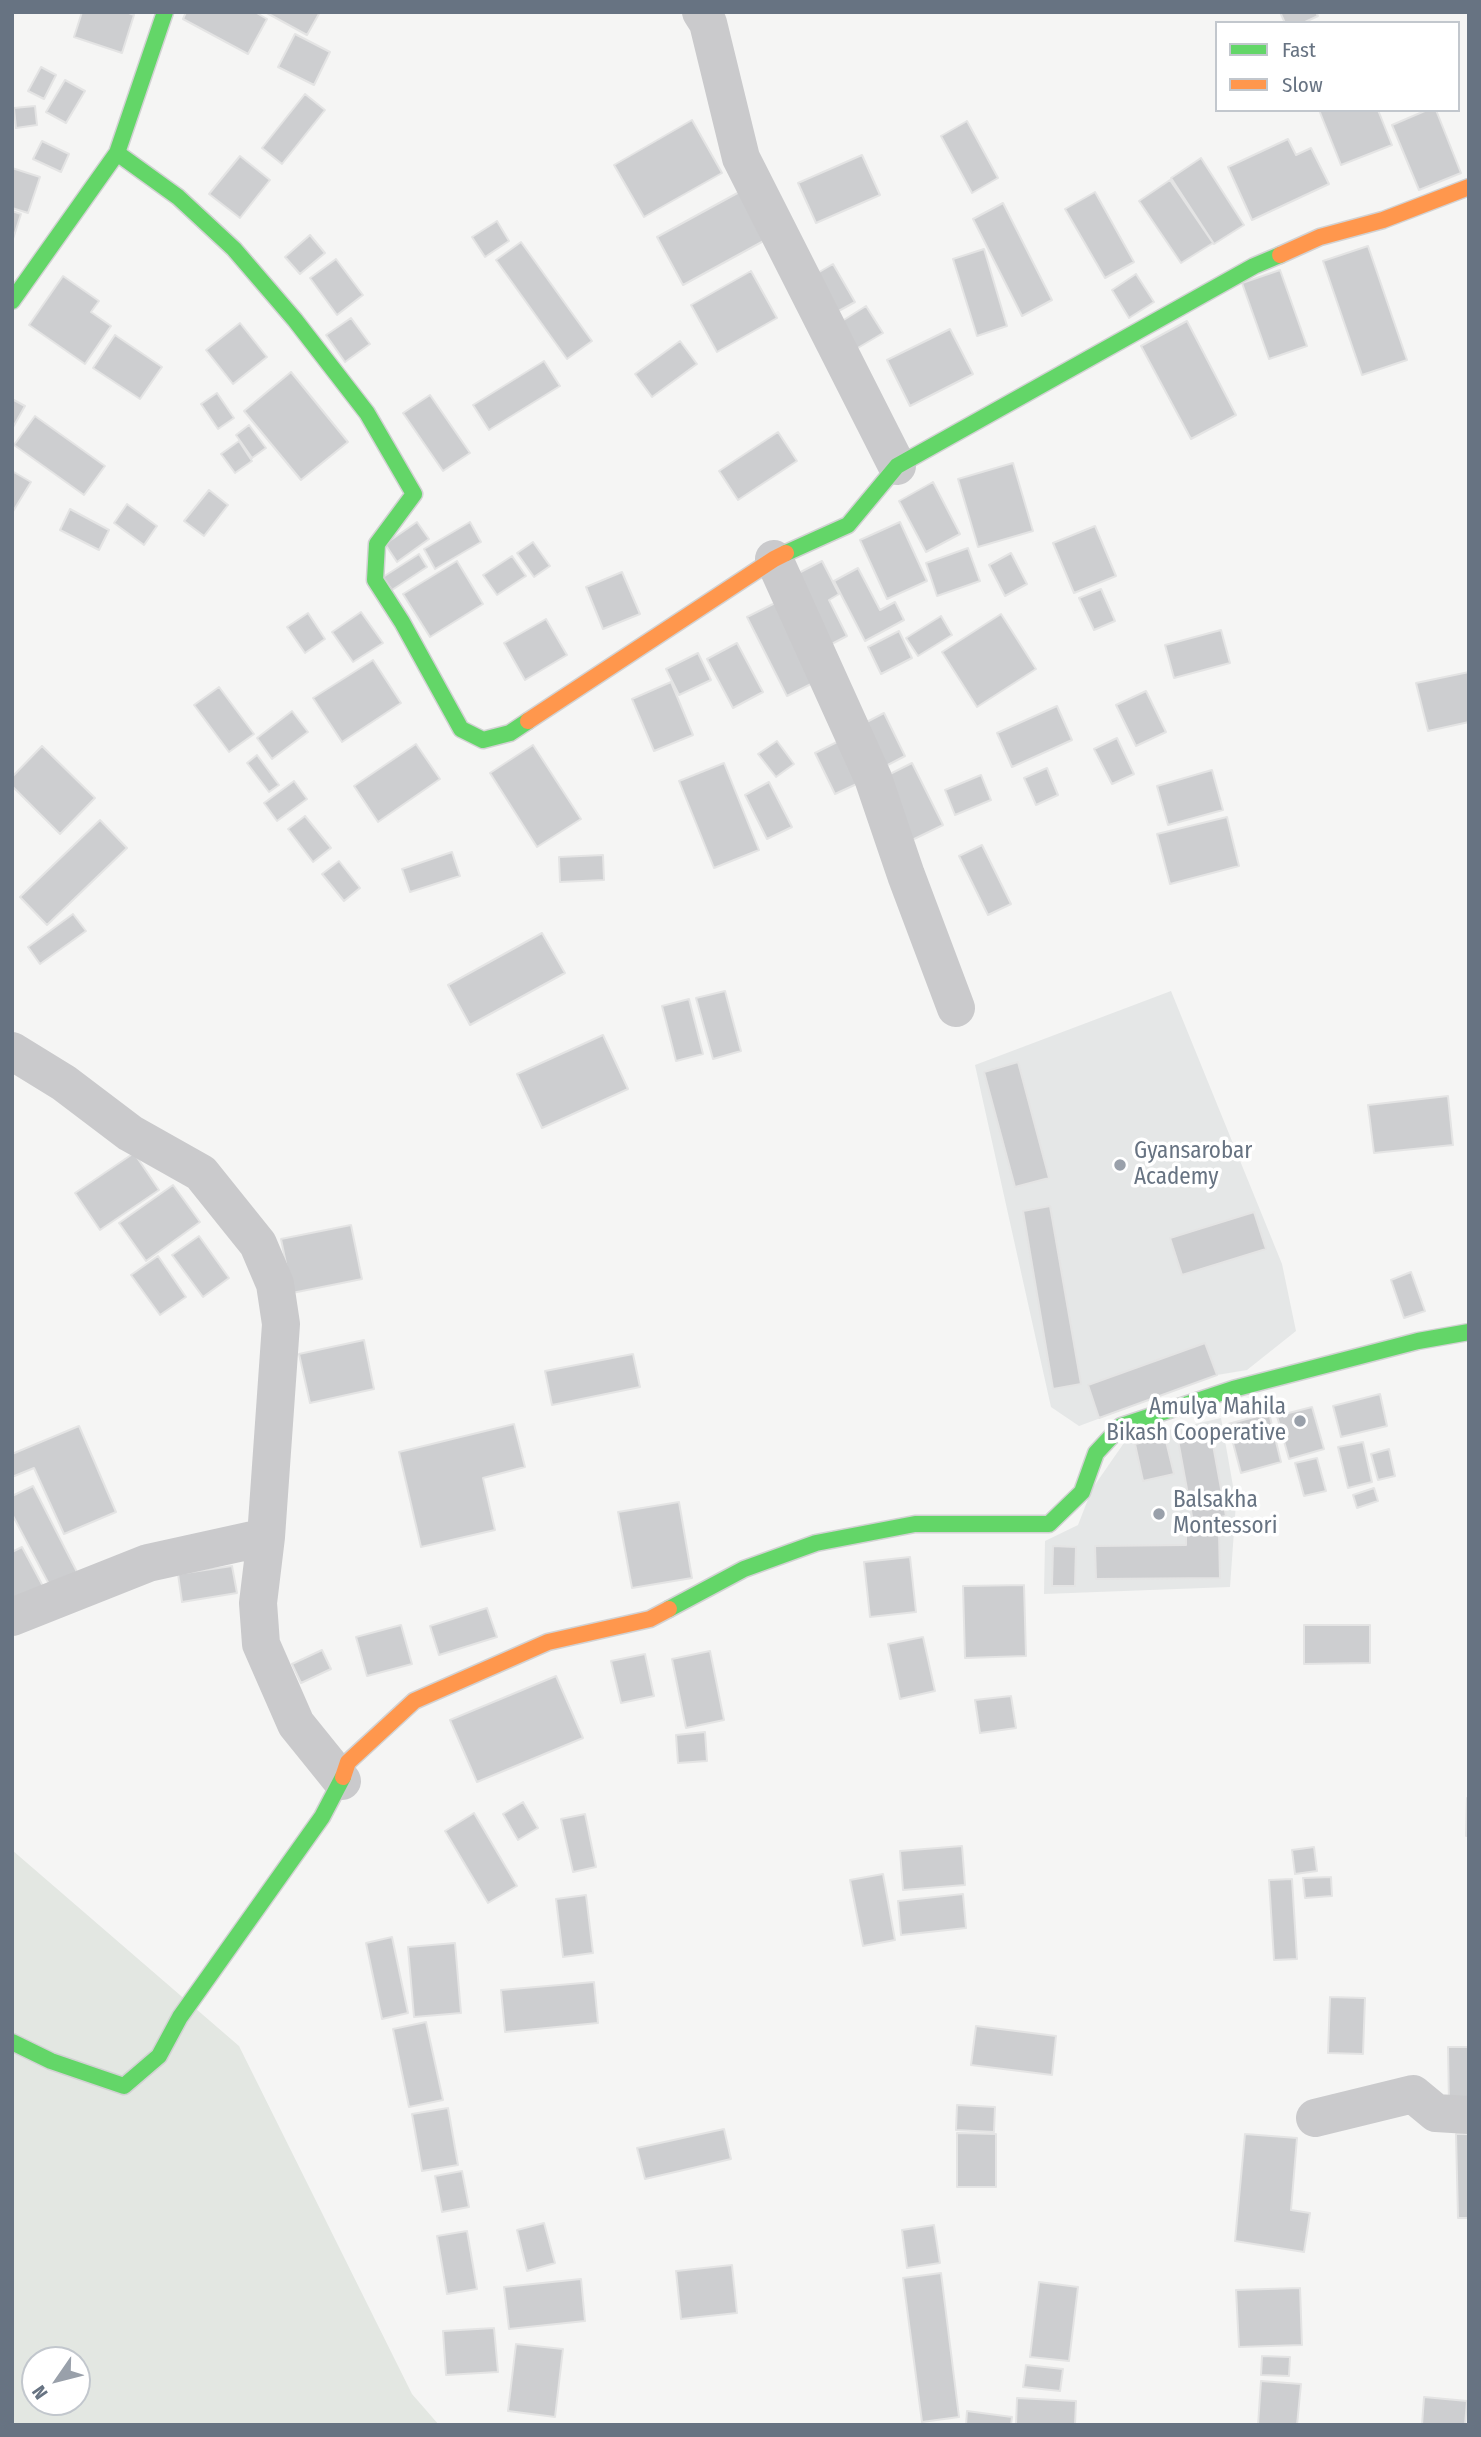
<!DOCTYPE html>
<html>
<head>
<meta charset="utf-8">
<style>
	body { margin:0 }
	#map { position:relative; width:1481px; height:2437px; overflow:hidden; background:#f5f5f4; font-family:"Fira Sans Condensed",sans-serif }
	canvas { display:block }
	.frame { position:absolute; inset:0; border:14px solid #677382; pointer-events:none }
	.legend { position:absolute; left:1215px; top:21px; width:245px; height:91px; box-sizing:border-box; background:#fff; border:2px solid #c2c7cd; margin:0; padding:9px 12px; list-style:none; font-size:21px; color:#677382 }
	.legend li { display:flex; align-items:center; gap:14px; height:35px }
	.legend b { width:35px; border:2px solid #c2c7cd }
	.north { position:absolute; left:21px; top:2346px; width:70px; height:70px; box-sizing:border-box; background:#fff; border:2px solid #c2c7cd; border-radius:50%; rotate:235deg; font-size:19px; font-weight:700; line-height:28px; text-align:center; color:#677382 }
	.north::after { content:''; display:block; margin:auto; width:24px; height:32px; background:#99a0aa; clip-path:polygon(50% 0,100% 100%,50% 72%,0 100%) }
</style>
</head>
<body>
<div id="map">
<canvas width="1481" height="2437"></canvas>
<div class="frame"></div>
<ul class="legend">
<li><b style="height:9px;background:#63d668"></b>Fast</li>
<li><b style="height:9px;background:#ff974d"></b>Slow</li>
</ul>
<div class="north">N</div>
</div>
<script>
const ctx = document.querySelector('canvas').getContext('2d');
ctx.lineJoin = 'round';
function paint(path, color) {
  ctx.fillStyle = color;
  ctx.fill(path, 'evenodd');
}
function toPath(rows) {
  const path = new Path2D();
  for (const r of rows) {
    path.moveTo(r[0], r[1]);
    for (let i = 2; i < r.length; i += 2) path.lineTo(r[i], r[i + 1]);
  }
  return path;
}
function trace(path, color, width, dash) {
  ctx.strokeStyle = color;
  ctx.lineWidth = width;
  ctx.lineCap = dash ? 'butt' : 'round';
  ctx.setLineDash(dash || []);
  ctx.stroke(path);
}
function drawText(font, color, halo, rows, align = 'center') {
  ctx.font = font + ' "Fira Sans Condensed",sans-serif';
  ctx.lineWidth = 7;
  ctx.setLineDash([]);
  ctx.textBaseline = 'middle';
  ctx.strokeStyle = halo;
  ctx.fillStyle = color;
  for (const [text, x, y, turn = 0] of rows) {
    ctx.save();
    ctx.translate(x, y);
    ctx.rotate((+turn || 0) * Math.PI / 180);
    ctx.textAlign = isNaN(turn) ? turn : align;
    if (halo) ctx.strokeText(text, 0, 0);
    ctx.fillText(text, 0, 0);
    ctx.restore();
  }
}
const built = toPath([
	[1171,991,1282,1264,1296,1331,1247,1370,1217,1375,1079,1426,1051,1407,975,1065],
	[1221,1418,1236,1503,1230,1587,1044,1594,1045,1541,1078,1525,1092,1489,1126,1440]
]);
const green = toPath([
	[12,1850,239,2046,412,2394,439,2425,12,2425],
	[35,2360,77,2360,77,2402,35,2402]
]);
const building = toPath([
	[82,12,126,12,134,15,122,53,74,37,82,12],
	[186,12,255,12,267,19,248,54,183,19,186,12],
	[265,12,320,12,307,35,265,12],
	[1280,12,1316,12,1318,16,1303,23,1285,23,1280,12],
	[295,34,330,52,314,85,278,67,295,34],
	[41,67,56,75,44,99,28,91,41,67],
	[65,80,85,91,66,123,46,112,65,80],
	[305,94,325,110,282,164,262,148,305,94],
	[35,106,37,125,16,128,14,108,35,106],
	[1319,110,1378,110,1392,145,1341,165,1319,110],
	[1427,110,1436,110,1461,173,1419,190,1392,125,1427,110],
	[692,120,722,173,644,217,614,165,692,120],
	[967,121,998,178,972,193,941,136,967,121],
	[1288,139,1296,155,1311,148,1329,184,1252,220,1228,167,1288,139],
	[42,141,69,154,61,172,33,159,42,141],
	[862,155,880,195,816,223,798,183,862,155],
	[240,156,270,180,240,218,209,194,240,156],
	[1201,158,1244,225,1214,244,1171,178,1201,158],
	[12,168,40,177,28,213,12,208,12,168],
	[1170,180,1213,243,1181,263,1139,201,1170,180],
	[743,190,769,238,683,285,657,237,743,190],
	[1095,192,1134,262,1105,278,1065,209,1095,192],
	[1003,203,1052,300,1022,316,973,219,1003,203],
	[12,211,21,214,12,242,12,211],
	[497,221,509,241,485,257,472,237,497,221],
	[310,235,325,253,300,274,285,257,310,235],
	[521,242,592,341,567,359,496,260,521,242],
	[1368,246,1407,360,1362,375,1323,261,1368,246],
	[984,249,1007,326,977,336,953,259,984,249],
	[336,259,363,295,337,315,310,278,336,259],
	[833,264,855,302,835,313,814,275,833,264],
	[1280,270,1307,346,1269,359,1242,283,1280,270],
	[751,271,777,318,717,352,691,305,751,271],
	[1136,274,1154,302,1129,318,1112,290,1136,274],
	[63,276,99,301,91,312,111,326,85,364,29,325,63,276],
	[866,306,883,333,856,349,839,323,866,306],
	[351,318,370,344,345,362,326,335,351,318],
	[1187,321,1236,415,1191,439,1141,346,1187,321],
	[240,323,267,357,233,384,206,350,240,323],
	[950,329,973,374,910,406,887,360,950,329],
	[115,335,162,367,140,399,93,368,115,335],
	[680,341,697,364,652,397,635,374,680,341],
	[544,361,560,386,489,430,473,405,544,361],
	[291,372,348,442,301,480,244,411,291,372],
	[217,393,234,418,218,429,201,404,217,393],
	[430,395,470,453,443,471,403,413,430,395],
	[12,399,25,406,12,429,12,399],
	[35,416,105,466,84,495,14,445,35,416],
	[249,425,266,448,252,458,236,435,249,425],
	[778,432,797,461,738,500,719,471,778,432],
	[239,441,252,461,235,473,221,454,239,441],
	[1013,463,1033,531,978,547,958,479,1013,463],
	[12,471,31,482,12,513,12,471],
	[933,482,960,534,926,552,899,501,933,482],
	[209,490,228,505,204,536,184,521,209,490],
	[127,504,157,526,144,545,114,523,127,504],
	[70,509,109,530,99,550,60,530,70,509],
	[417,522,429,539,397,562,385,544,417,522],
	[470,522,481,542,435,569,424,549,470,522],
	[900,522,927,581,887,599,860,540,900,522],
	[1095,526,1116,576,1074,593,1053,543,1095,526],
	[533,542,550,566,534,577,517,553,533,542],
	[968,548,980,581,937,596,926,563,968,548],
	[1011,553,1027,584,1005,596,989,565,1011,553],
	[419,554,427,567,392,590,383,577,419,554],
	[512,556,526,576,497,595,483,575,512,556],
	[457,561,483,604,430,637,403,594,457,561],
	[822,561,839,594,829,600,847,636,822,649,787,579,822,561],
	[858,568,880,610,895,602,904,620,865,641,834,581,858,568],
	[622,572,640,614,603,629,586,587,622,572],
	[1101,589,1115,621,1094,630,1079,598,1101,589],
	[779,601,819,680,787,696,747,617,779,601],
	[361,612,383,643,353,662,332,632,361,612],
	[308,613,325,639,305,653,287,627,308,613],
	[1001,614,1036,669,977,707,942,652,1001,614],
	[941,616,952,635,918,656,906,638,941,616],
	[546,619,567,655,525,680,504,643,546,619],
	[1221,630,1230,663,1174,678,1165,645,1221,630],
	[899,631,912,658,881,674,868,647,899,631],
	[737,643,763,692,733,708,707,659,737,643],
	[698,653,711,680,679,695,666,669,698,653],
	[373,660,401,703,342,742,313,698,373,660],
	[1469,672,1469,722,1428,731,1416,683,1469,672],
	[671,682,693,735,654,751,632,699,671,682],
	[219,687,254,734,229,752,194,705,219,687],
	[1146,691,1166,732,1136,746,1116,705,1146,691],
	[1057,706,1072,740,1012,767,997,733,1057,706],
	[292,711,308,732,272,759,257,738,292,711],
	[884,713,905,756,880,769,859,726,884,713],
	[1117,738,1134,774,1112,784,1094,749,1117,738],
	[841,740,861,782,835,794,815,753,841,740],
	[777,741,794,764,776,777,758,754,777,741],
	[416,744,440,779,378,822,354,786,416,744],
	[533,745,581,819,537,847,490,773,533,745],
	[42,746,95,798,60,834,12,786,12,777,42,746],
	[257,755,279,785,269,792,247,763,257,755],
	[724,763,759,850,714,868,679,781,724,763],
	[912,763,943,825,910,841,880,779,912,763],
	[1047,768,1058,795,1036,805,1024,778,1047,768],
	[1212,770,1223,810,1168,825,1157,786,1212,770],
	[981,775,991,800,955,815,945,790,981,775],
	[294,781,307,799,277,821,264,803,294,781],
	[769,782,792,827,767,839,745,795,769,782],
	[305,816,331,848,313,862,288,829,305,816],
	[1227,817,1239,866,1170,884,1157,834,1227,817],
	[100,820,127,848,47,925,20,897,100,820],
	[982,845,1011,904,988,915,959,856,982,845],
	[452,852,460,876,410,892,402,869,452,852],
	[603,855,604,880,560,882,559,857,603,855],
	[339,861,360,888,344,901,322,874,339,861],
	[73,914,86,931,40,964,28,947,73,914],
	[542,933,565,973,470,1025,448,985,542,933],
	[725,991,741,1051,713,1059,696,998,725,991],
	[689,999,703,1054,676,1061,662,1006,689,999],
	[603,1035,628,1089,542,1128,517,1074,603,1035],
	[1018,1062,1049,1178,1015,1187,984,1072,1018,1062],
	[1448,1096,1453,1145,1374,1153,1368,1105,1448,1096],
	[134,1153,159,1190,100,1230,75,1193,134,1153],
	[173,1185,200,1222,146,1261,119,1223,173,1185],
	[1050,1206,1081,1384,1053,1389,1023,1211,1050,1206],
	[1254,1212,1266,1249,1182,1275,1170,1238,1254,1212],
	[351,1225,362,1279,292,1293,281,1239,351,1225],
	[199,1236,229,1278,203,1297,172,1255,199,1236],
	[158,1256,186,1297,160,1315,131,1275,158,1256],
	[1411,1272,1425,1311,1404,1318,1391,1280,1411,1272],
	[364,1340,374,1389,310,1403,299,1354,364,1340],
	[1205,1343,1217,1375,1099,1418,1088,1385,1205,1343],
	[633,1354,640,1387,552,1405,545,1371,633,1354],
	[1380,1394,1387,1426,1341,1437,1333,1406,1380,1394],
	[1312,1407,1324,1449,1289,1459,1277,1416,1312,1407],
	[1269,1413,1281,1462,1241,1473,1228,1424,1269,1413],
	[514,1424,525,1467,483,1478,495,1530,421,1547,399,1452,514,1424],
	[79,1426,116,1512,64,1534,34,1468,12,1477,12,1454,79,1426],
	[1211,1434,1226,1516,1193,1522,1178,1440,1211,1434],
	[1165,1437,1174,1474,1143,1481,1135,1444,1165,1437],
	[1363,1442,1372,1482,1348,1488,1338,1447,1363,1442],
	[1389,1449,1395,1476,1378,1480,1371,1454,1389,1449],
	[1317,1458,1326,1491,1304,1496,1295,1463,1317,1458],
	[33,1486,77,1572,50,1586,12,1514,12,1496,33,1486],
	[1374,1488,1378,1501,1357,1508,1353,1495,1374,1488],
	[679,1502,692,1578,632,1588,618,1512,679,1502],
	[1186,1532,1219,1532,1220,1578,1096,1579,1095,1546,1186,1545,1186,1532],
	[1053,1546,1076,1547,1075,1586,1052,1586,1053,1546],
	[22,1547,45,1590,17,1605,12,1596,12,1552,22,1547],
	[910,1557,916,1612,870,1617,864,1562,910,1557],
	[232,1566,237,1593,182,1602,178,1574,232,1566],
	[1024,1585,1026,1656,965,1658,963,1586,1024,1585],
	[487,1608,497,1637,439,1655,430,1626,487,1608],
	[401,1625,412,1664,367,1676,356,1637,401,1625],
	[1304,1625,1370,1625,1370,1663,1304,1664,1304,1625],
	[923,1637,935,1691,900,1699,888,1644,923,1637],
	[322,1650,331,1669,301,1683,292,1664,322,1650],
	[710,1651,724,1720,686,1728,672,1659,710,1651],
	[645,1654,654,1696,621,1703,611,1661,645,1654],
	[556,1676,583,1738,477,1782,450,1720,556,1676],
	[1011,1696,1016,1728,980,1733,975,1700,1011,1696],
	[705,1732,707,1761,678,1763,676,1735,705,1732],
	[1467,1798,1469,1798,1469,1836,1466,1836,1467,1798],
	[523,1802,538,1828,518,1840,503,1814,523,1802],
	[474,1813,517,1886,488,1903,445,1831,474,1813],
	[585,1814,596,1867,573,1872,561,1819,585,1814],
	[962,1846,965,1885,903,1890,900,1851,962,1846],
	[1314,1847,1317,1871,1295,1874,1292,1850,1314,1847],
	[883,1874,895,1940,863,1946,850,1880,883,1874],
	[1331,1877,1332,1896,1305,1898,1303,1878,1331,1877],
	[1292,1879,1297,1959,1274,1960,1269,1880,1292,1879],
	[963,1894,966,1928,901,1935,898,1901,963,1894],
	[586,1895,593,1953,563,1957,556,1899,586,1895],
	[392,1937,408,2013,382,2019,366,1943,392,1937],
	[455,1943,461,2013,414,2017,408,1947,455,1943],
	[594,1982,598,2023,505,2032,501,1990,594,1982],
	[1330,1997,1365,1998,1363,2054,1328,2053,1330,1997],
	[426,2022,443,2100,409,2107,393,2029,426,2022],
	[976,2026,1056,2036,1052,2075,971,2065,976,2026],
	[1448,2047,1469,2047,1469,2106,1449,2106,1448,2047],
	[957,2105,995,2107,994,2132,956,2130,957,2105],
	[448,2108,458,2165,422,2171,412,2114,448,2108],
	[724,2129,731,2159,645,2179,637,2148,724,2129],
	[957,2133,996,2134,996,2187,957,2187,957,2133],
	[1245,2134,1297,2138,1291,2210,1310,2213,1304,2252,1235,2241,1245,2134],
	[1456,2134,1469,2134,1469,2218,1458,2218,1456,2134],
	[462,2171,469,2207,442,2212,435,2176,462,2171],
	[544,2223,555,2263,527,2271,517,2230,544,2223],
	[934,2225,940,2263,907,2268,902,2230,934,2225],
	[467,2231,477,2289,447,2294,437,2236,467,2231],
	[732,2265,737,2313,681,2319,676,2271,732,2265],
	[941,2273,959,2417,922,2422,903,2278,941,2273],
	[581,2279,585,2321,509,2329,504,2287,581,2279],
	[1039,2282,1078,2287,1069,2361,1030,2357,1039,2282],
	[1300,2288,1302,2345,1239,2347,1236,2290,1300,2288],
	[494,2328,498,2372,446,2375,443,2331,494,2328],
	[516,2344,563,2349,555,2417,508,2411,516,2344],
	[1262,2356,1290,2357,1289,2376,1261,2375,1262,2356],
	[1026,2365,1063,2369,1060,2391,1023,2387,1026,2365],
	[1261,2381,1301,2384,1297,2425,1258,2425,1261,2381],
	[1424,2397,1467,2401,1465,2425,1422,2425,1424,2397],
	[1017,2398,1076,2401,1075,2425,1016,2425,1017,2398],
	[967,2411,1012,2417,1011,2425,966,2425,967,2411]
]);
const street = toPath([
	[701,12,708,23,741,158,897,466],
	[774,559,873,778,906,875,956,1008],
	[12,1051,64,1083,130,1133,201,1173,258,1244,275,1284,281,1324,266,1537,258,1603,261,1644,296,1724,342,1781],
	[12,1617,148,1563,266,1537],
	[1315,2118,1413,2094,1436,2113,1469,2115]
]);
const fast = toPath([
	[117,153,178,197,234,249,295,320,367,413,414,494,377,544,375,580,402,622,461,729,483,740,510,733,528,721],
	[12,301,117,153,165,12],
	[786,553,848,525,897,466,1254,266,1280,255],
	[669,1609,744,1569,816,1543,915,1524,1049,1524,1082,1492,1096,1453,1121,1426,1233,1389,1418,1341,1469,1332],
	[12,2042,51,2061,124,2086,159,2056,180,2017,322,1817,343,1777]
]);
const slow = toPath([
	[1280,255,1320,237,1383,220,1469,187],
	[528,721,774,559,786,553],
	[343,1777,348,1762,414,1701,548,1642,650,1619,669,1609]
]);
const markers = [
	[1120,1165,7,"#99a0aa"],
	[1300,1421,7,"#99a0aa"],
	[1159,1514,7,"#99a0aa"]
];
const poiNames = [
	["Gyansarobar",1134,1152],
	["Academy",1134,1178],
	["Amulya Mahila",1286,1408,"right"],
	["Bikash Cooperative",1286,1434,"right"],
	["Balsakha",1173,1501],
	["Montessori",1173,1527]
];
paint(built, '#e5e7e7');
paint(green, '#e3e7e2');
paint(building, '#cdced0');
trace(building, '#e4e4e4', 2);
trace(fast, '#d2d2d3', 19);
trace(slow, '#d2d2d3', 19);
trace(street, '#cacacc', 38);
trace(fast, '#63d668', 16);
trace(slow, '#ff974d', 16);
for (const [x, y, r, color] of markers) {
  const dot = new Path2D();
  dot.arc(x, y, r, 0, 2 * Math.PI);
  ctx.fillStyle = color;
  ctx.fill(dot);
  trace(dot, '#fff', 2.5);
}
drawText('23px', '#677382', '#fff', poiNames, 'left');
</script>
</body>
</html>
